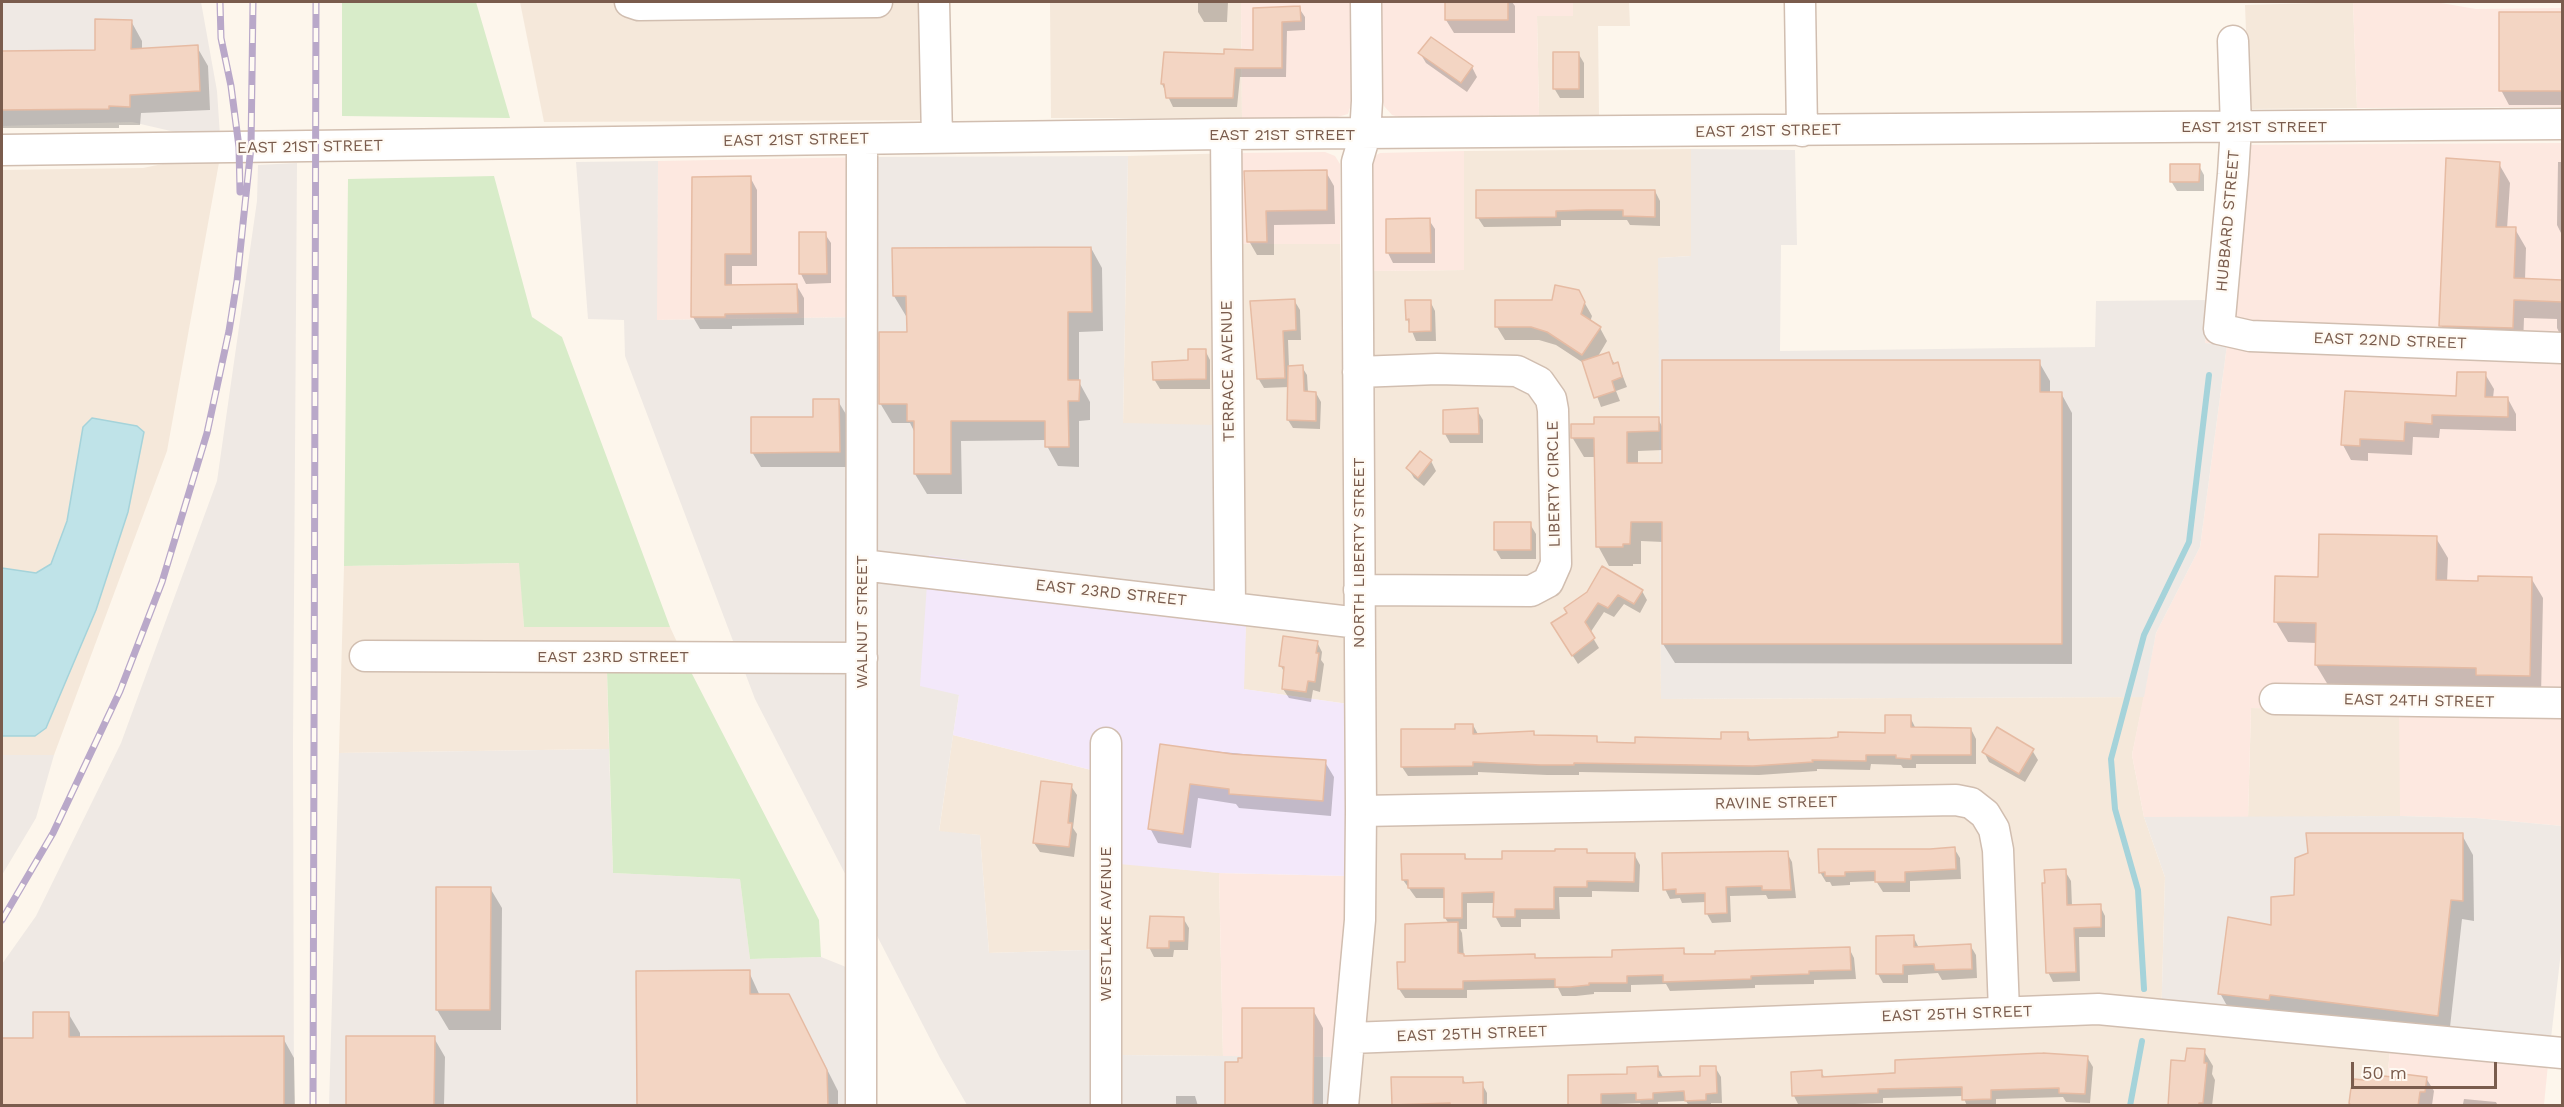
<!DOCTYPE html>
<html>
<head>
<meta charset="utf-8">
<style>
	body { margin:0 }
	#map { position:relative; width:2564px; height:1107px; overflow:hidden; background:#fdf6ec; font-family:"Work Sans",sans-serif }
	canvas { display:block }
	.frame { position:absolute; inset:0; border:3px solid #7a5c4d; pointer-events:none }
	.scale { position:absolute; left:2351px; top:1062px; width:146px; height:27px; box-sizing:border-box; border:3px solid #7a5c4d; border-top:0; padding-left:8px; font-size:18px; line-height:21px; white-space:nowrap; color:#7a5c4d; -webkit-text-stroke:4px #fffaf3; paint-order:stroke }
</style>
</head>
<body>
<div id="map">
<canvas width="2564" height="1107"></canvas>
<div class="frame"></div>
<div class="scale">50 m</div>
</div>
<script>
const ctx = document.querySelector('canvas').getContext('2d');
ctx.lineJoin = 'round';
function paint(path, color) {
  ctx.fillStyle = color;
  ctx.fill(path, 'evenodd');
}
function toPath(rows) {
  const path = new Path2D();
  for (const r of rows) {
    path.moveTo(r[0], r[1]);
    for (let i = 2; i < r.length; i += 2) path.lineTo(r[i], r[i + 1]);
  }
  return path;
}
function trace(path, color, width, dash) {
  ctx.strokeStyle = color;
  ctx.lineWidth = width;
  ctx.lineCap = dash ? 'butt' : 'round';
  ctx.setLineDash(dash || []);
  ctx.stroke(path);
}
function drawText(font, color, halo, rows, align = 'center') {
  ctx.font = font + ' "Work Sans",sans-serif';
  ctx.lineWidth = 4.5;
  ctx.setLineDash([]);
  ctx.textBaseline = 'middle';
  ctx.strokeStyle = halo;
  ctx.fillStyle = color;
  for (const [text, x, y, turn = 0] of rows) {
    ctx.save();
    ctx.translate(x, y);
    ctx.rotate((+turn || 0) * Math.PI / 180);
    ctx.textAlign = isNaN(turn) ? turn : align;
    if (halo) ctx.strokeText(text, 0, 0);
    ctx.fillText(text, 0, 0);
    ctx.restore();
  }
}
const residential = toPath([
	[520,2,947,2,947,120,544,122],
	[1050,2,1241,2,1242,118,1051,118],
	[1573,2,1629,2,1630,26,1598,26,1599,115,1539,115,1537,16,1573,16],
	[2353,2,2357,108,2249,109,2245,5],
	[1691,149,1691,256,1659,258,1661,699,2144,697,2132,755,2144,817,2165,877,2161,1026,2390,1049,2385,1105,1355,1106,1371,271,1464,270,1464,151],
	[1236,153,1238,244,1340,244,1348,704,1243,689,1247,596,1218,591,1123,423,1128,156],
	[220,157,167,451,54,755,2,755,2,170,143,168,191,158],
	[520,563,524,627,670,627,690,670,607,671,609,749,339,753,344,566],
	[2251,708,2400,710,2400,816,2248,818],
	[953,735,1119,777,1119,863,1219,873,1223,1056,1118,1055,1118,949,989,953,980,835,939,832]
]);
const commercial = toPath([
	[1241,2,1352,2,1354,95,1348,114,1334,118,1242,118],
	[1380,2,1573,2,1573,16,1537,16,1539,115,1399,117,1392,115,1384,106,1382,98],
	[2353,2,2435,2,2476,9,2562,8,2562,107,2357,108],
	[2562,143,2562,826,2476,818,2400,816,2399,710,2251,708,2248,818,2144,817,2132,755,2156,633,2200,547,2227,345,2205,343,2227,145],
	[1464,151,1464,270,1371,271,1371,166,1373,157,1380,153],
	[1325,152,1335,156,1340,164,1340,244,1238,244,1236,153],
	[871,157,870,317,656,320,658,161],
	[1219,873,1348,876,1345,959,1334,1057,1223,1056],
	[2390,1049,2548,1064,2544,1105,2385,1106]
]);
const industrial = toPath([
	[2,2,201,2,217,91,220,136,188,135,132,122,2,126],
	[1691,149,1795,150,1797,245,1781,245,1780,351,2095,347,2096,301,2210,300,2205,343,2227,345,2200,547,2156,633,2144,697,1661,699,1658,258,1691,256],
	[1128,156,1123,423,1218,425,1218,591,959,695,939,831,980,835,989,953,1118,949,1118,1055,1334,1057,1330,1105,967,1105,940,1058,755,699,625,356,624,320,588,319,576,162,658,161,657,320,870,317,871,157],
	[297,163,293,744,294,1105,2,1106,2,964,36,916,121,743,217,481,257,201,258,165],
	[609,749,613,873,740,879,750,959,821,957,866,975,868,1105,329,1106,339,753],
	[2,755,54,755,36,818,2,875],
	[2400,816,2476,818,2562,826,2562,943,2548,1064,2161,1026,2165,877,2144,817]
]);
const education = toPath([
	[929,555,1247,596,1244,689,1348,704,1348,876,1219,873,1119,864,1119,777,953,735,959,695,920,686]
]);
const green = toPath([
	[342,2,476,2,510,118,342,116],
	[494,176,532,317,562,337,670,627,524,627,519,563,344,566,348,179],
	[690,670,819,920,821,957,750,959,740,879,613,873,607,671]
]);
const water = toPath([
	[92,418,137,426,144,432,128,512,96,610,46,728,35,736,2,736,2,568,36,573,51,564,67,521,83,427,92,418]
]);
const shadow = toPath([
	[1198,2,1228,2,1227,22,1204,22,1198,12],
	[1446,2,1512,2,1515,6,1515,33,1454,33,1446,20],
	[1299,8,1305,17,1305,30,1287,31,1286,77,1240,77,1237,107,1173,107,1162,84,1225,56,1254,51,1255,10],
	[2562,14,2562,105,2509,105,2501,90],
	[131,21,142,41,142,50,197,47,208,66,210,110,141,113,140,125,119,125,119,128,2,128,2,53,96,52],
	[1420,53,1472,67,1477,77,1467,92,1426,63],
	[1578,53,1584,63,1584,98,1560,98,1554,88],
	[2558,162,2562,162,2562,235,2557,225],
	[2499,164,2510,183,2507,229,2515,229,2526,248,2525,280,2562,282,2562,338,2557,328,2557,319,2524,318,2523,346,2452,344,2441,325],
	[2199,166,2204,175,2204,191,2177,191,2171,181],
	[1326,172,1334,186,1335,224,1274,225,1274,255,1257,255,1249,241,1245,173],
	[750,177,757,190,757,266,732,266,732,286,797,286,804,298,804,325,732,326,732,329,700,329,693,317,693,178],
	[1655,191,1660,201,1660,226,1630,225,1627,220,1561,220,1561,226,1484,227,1478,218],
	[1429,220,1435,229,1435,263,1393,263,1388,253],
	[825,234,831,243,831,283,806,284,801,274],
	[1091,248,1102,268,1103,331,1079,332,1079,382,1090,402,1090,420,1079,421,1079,467,1058,466,1047,446,1047,440,961,441,962,494,927,494,915,474,915,433,910,423,892,423,880,403,908,333,908,316,906,316,894,296],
	[1578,291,1592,316,1590,322,1600,328,1607,341,1597,358,1608,354,1622,374,1627,387,1616,391,1620,401,1601,407,1585,364,1556,345,1539,340,1505,340,1497,327],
	[1294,300,1300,310,1301,340,1288,340,1289,367,1302,367,1307,375,1308,393,1316,393,1321,402,1320,429,1293,428,1288,420,1289,387,1264,388,1258,378],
	[1430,301,1435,311,1436,341,1416,341,1407,319],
	[1205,350,1210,360,1210,389,1160,389,1154,379,1164,361,1189,361],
	[2039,362,2050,381,2050,393,2061,393,2072,413,2072,664,1675,663,1663,644,1663,542,1641,541,1641,564,1633,564,1633,566,1609,566,1598,546,1596,457,1584,457,1572,437,1658,419,1663,428],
	[1663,450,1663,465,1638,464,1638,451],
	[2485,374,2494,389,2493,398,2508,399,2516,414,2516,431,2440,429,2439,438,2413,437,2412,455,2368,453,2368,461,2351,460,2343,445,2347,393,2457,398],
	[838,401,847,416,848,467,761,467,752,452,815,419],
	[1477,410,1483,420,1483,443,1450,443,1445,434],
	[1431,461,1436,471,1424,486,1414,478,1408,468],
	[1530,524,1536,534,1536,559,1501,559,1495,549],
	[2436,538,2448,558,2447,582,2479,582,2531,578,2543,598,2541,696,2328,685,2316,665,2317,643,2288,642,2276,622,2319,579],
	[1642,591,1647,600,1640,613,1624,604,1614,617,1604,612,1590,633,1599,648,1578,664,1558,633,1569,613,1588,593],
	[1317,642,1322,652,1321,660,1324,664,1320,692,1313,690,1311,702,1289,698,1283,689,1285,674,1281,666],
	[1910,717,1916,729,1971,729,1976,739,1976,764,1916,764,1916,768,1903,768,1901,765,1871,764,1870,770,1817,769,1817,771,1759,775,1579,772,1579,775,1547,775,1478,772,1478,775,1408,776,1402,767,1457,731,1473,725,1479,736,1534,733,1536,737,1596,737,1599,744,1637,744,1722,741,1747,734,1752,742,1830,740,1886,734],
	[1161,746,1325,762,1334,777,1331,816,1239,808,1236,804,1198,798,1191,848,1158,843,1150,828],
	[2032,750,2038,760,2025,782,1989,762,1984,752],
	[1071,786,1077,795,1073,828,1077,834,1074,857,1040,852,1034,843],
	[2462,835,2473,855,2474,921,2462,919,2449,1036,2231,1013,2220,993,2295,897],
	[1954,848,1960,858,1961,879,1910,881,1910,892,1883,892,1876,881,1850,882,1850,885,1832,886,1830,882,1826,882,1820,872,1930,851],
	[1586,851,1588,854,1634,854,1640,865,1639,892,1592,891,1592,897,1559,897,1560,919,1521,919,1521,927,1501,927,1495,916,1495,903,1467,903,1467,929,1460,929,1462,933,1464,957,1536,960,1614,958,1683,950,1687,956,1849,948,1854,958,1856,979,1814,980,1814,984,1755,985,1755,988,1670,991,1666,984,1631,985,1631,992,1594,992,1594,994,1576,996,1562,996,1558,988,1467,990,1467,998,1405,998,1399,989,1406,964,1449,924,1445,918,1445,898,1416,898,1403,880,1464,855,1468,861,1503,861],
	[1787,853,1792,862,1796,898,1768,899,1766,895,1730,896,1731,922,1712,923,1707,914,1706,902,1682,903,1680,898,1670,899,1665,889],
	[2065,871,2071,881,2072,906,2100,906,2105,916,2105,937,2079,937,2080,981,2053,982,2048,972],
	[490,888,502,908,501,1030,449,1030,437,1010],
	[1183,918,1189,928,1188,950,1174,950,1173,957,1154,957,1149,947],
	[1913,936,1919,948,1970,945,1976,955,1977,978,1942,980,1938,973,1908,975,1908,983,1883,983,1878,974],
	[749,972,760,996,800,1016,838,1091,838,1106,638,1106],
	[1313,1010,1323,1028,1323,1106,1227,1106,1240,1064],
	[68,1013,80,1033,80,1039,283,1038,294,1058,295,1106,2,1106,2,1039,34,1039],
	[434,1038,445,1057,444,1106,347,1106],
	[2204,1051,2213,1066,2212,1074,2215,1080,2212,1106,2170,1106,2187,1063],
	[2087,1057,2093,1067,2090,1103,2066,1102,2063,1097,1996,1099,1996,1106,1967,1106,1963,1096,1883,1098,1883,1103,1799,1106,1794,1096,1793,1073,1821,1072,1825,1078],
	[1657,1067,1663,1077,1702,1077,1715,1067,1721,1077,1722,1103,1711,1103,1711,1106,1689,1106,1686,1101,1658,1102,1658,1106,1642,1106,1640,1103,1570,1106,1629,1076],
	[1393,1078,1462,1078,1466,1084,1482,1084,1487,1093,1487,1106,1393,1106],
	[2426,1078,2434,1091,2432,1105,2352,1106,2404,1080],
	[1176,1096,1195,1096,1198,1106,1176,1106],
	[2464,1099,2496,1102,2498,1106,2458,1106,2463,1104]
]);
const stream = toPath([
	[2144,989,2138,890,2115,809,2111,759,2144,635,2189,542,2209,375],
	[2130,1106,2142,1041]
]);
const building = toPath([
	[1445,2,1508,2,1508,20,1445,20,1445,2],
	[1300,6,1301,21,1282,22,1282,68,1235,68,1233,98,1166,98,1164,84,1161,84,1164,52,1224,54,1224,49,1253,50,1253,8,1300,6],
	[2499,12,2562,12,2562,91,2499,91,2499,12],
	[95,19,132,20,131,49,198,45,200,91,130,95,130,107,109,106,109,109,2,110,2,51,95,50,95,19],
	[1431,37,1473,66,1461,83,1418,53,1431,37],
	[1553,52,1579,52,1579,89,1553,89,1553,52],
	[2446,158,2500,162,2496,227,2516,227,2514,278,2562,280,2562,302,2514,300,2513,328,2439,326,2446,158],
	[2170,164,2200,164,2199,182,2170,182,2170,164],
	[1327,170,1327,210,1266,211,1267,242,1247,242,1244,171,1327,170],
	[751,176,751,254,725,254,725,285,797,284,798,313,725,314,725,317,691,317,692,177,751,176],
	[1476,190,1655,190,1655,217,1623,216,1623,210,1586,210,1556,211,1556,217,1476,218,1476,190],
	[1430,218,1431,253,1386,253,1386,219,1430,218],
	[799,232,826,232,827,274,799,274,799,232],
	[1091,247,1092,312,1068,312,1068,380,1080,380,1079,401,1068,401,1069,447,1045,447,1045,421,951,421,951,474,914,474,914,421,907,421,907,404,879,404,879,332,907,332,906,296,893,296,892,248,1091,247],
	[1555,285,1579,290,1585,302,1581,314,1601,327,1582,355,1547,332,1531,327,1495,327,1495,300,1552,300,1555,285],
	[1295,299,1296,330,1283,331,1285,378,1257,379,1250,301,1295,299],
	[1405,300,1431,300,1431,331,1409,332,1409,319,1406,320,1405,300],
	[1188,349,1206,349,1206,379,1153,380,1152,362,1188,360,1188,349],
	[1609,352,1613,364,1618,362,1622,377,1612,381,1615,391,1594,398,1582,361,1609,352],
	[1662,360,2040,360,2040,392,2062,392,2062,644,1662,644,1662,522,1631,522,1630,544,1623,544,1623,547,1596,547,1594,438,1571,438,1571,424,1594,424,1594,417,1659,417,1659,431,1627,432,1627,463,1662,463,1662,360],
	[1303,365,1304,391,1316,392,1316,421,1287,420,1288,366,1303,365],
	[2457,372,2486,372,2485,397,2508,397,2508,417,2432,415,2432,424,2405,422,2404,441,2360,439,2360,446,2341,445,2345,391,2456,396,2457,372],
	[813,399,839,399,840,452,751,453,751,417,813,417,813,399],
	[1478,408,1479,434,1443,434,1443,410,1478,408],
	[1420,451,1432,460,1418,478,1406,468,1420,451],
	[1494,522,1531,522,1531,550,1494,550,1494,522],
	[2319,534,2437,536,2436,580,2478,581,2478,576,2532,577,2530,676,2476,675,2476,668,2315,665,2316,623,2274,622,2275,576,2318,577,2319,534],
	[1602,566,1643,590,1634,604,1618,595,1608,608,1598,603,1585,622,1595,638,1572,656,1551,623,1567,613,1564,608,1587,592,1602,566],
	[1283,636,1318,641,1316,653,1319,653,1315,682,1308,681,1306,692,1282,689,1284,667,1279,666,1283,636],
	[1885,715,1911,715,1911,727,1971,728,1971,755,1911,755,1911,759,1896,758,1896,755,1866,755,1866,761,1812,760,1813,762,1753,766,1574,763,1574,765,1541,765,1473,762,1473,766,1401,767,1401,729,1455,729,1455,724,1473,724,1473,734,1534,731,1534,735,1597,736,1597,742,1635,743,1635,737,1721,739,1721,732,1748,732,1748,740,1830,738,1838,737,1838,732,1885,733,1885,715],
	[1997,727,2034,749,2019,774,1982,752,1997,727],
	[1160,744,1232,754,1326,760,1323,801,1229,794,1229,789,1190,784,1183,834,1148,829,1160,744],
	[1041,781,1072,784,1068,823,1072,823,1069,847,1033,843,1041,781],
	[2306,833,2463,833,2463,901,2451,900,2438,1016,2270,995,2269,1000,2218,994,2228,917,2271,925,2271,897,2294,895,2295,858,2308,853,2306,833],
	[1955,847,1956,869,1905,872,1905,882,1875,882,1875,871,1845,872,1845,876,1825,876,1825,872,1819,873,1818,849,1930,849,1955,847],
	[1555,849,1587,849,1587,853,1635,853,1634,882,1587,881,1587,887,1554,887,1554,909,1515,909,1515,917,1493,917,1494,892,1462,893,1462,918,1444,918,1444,888,1408,888,1408,880,1402,880,1401,854,1465,854,1465,859,1502,859,1502,851,1555,851,1555,849],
	[1788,851,1791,890,1762,890,1762,886,1726,887,1727,913,1705,914,1705,893,1676,894,1676,889,1663,890,1662,853,1788,851],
	[2066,869,2067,905,2101,904,2101,927,2074,928,2076,972,2046,973,2042,883,2045,883,2044,870,2066,869],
	[436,887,491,887,490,1010,436,1010,436,887],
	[1150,916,1184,917,1184,941,1169,941,1169,948,1147,948,1150,916],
	[1458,922,1458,953,1464,954,1464,956,1535,954,1535,958,1612,957,1612,950,1684,948,1684,954,1715,954,1715,951,1850,947,1851,970,1809,971,1809,974,1751,976,1751,979,1663,982,1663,975,1627,976,1627,983,1589,983,1589,985,1570,987,1555,987,1555,979,1463,981,1463,989,1398,989,1397,962,1405,962,1405,924,1458,922],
	[1914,935,1914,947,1971,944,1972,969,1935,970,1934,964,1903,965,1903,974,1876,974,1876,936,1914,935],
	[750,970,750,994,789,994,827,1070,828,1106,637,1106,636,971,750,970],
	[1242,1008,1314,1008,1313,1106,1225,1106,1225,1062,1238,1062,1238,1058,1242,1058,1242,1008],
	[33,1012,69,1012,69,1037,284,1036,284,1106,2,1106,2,1038,33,1038,33,1012],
	[346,1036,435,1036,434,1106,346,1106,346,1036],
	[2187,1048,2205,1049,2204,1063,2207,1063,2203,1103,2199,1103,2199,1106,2168,1106,2171,1060,2185,1061,2187,1048],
	[2043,1053,2088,1056,2085,1094,2059,1093,2059,1088,1991,1090,1991,1099,1962,1100,1962,1087,1878,1089,1878,1093,1792,1096,1791,1072,1822,1070,1822,1077,1895,1073,1895,1060,2043,1053],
	[1658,1066,1658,1077,1700,1076,1700,1066,1716,1066,1717,1093,1706,1094,1706,1100,1685,1101,1684,1091,1653,1093,1653,1099,1636,1100,1636,1093,1601,1094,1601,1106,1568,1106,1568,1075,1627,1074,1627,1067,1658,1066],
	[2365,1074,2402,1078,2403,1074,2427,1077,2425,1092,2420,1092,2418,1106,2351,1106,2349,1103,2351,1088,2353,1088,2354,1079,2364,1080,2365,1074],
	[1391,1077,1463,1077,1463,1083,1483,1082,1483,1106,1450,1106,1450,1103,1392,1105,1391,1077]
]);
const minor = toPath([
	[630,2,639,5,877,2],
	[934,2,937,138],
	[1800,2,1802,131],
	[2233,41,2236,127,2233,174,2219,329,2250,336,2562,348],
	[1226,134,1230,607],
	[2,150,1226,134,2562,124],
	[1358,372,1437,369,1517,371,1539,382,1551,399,1553,410,1556,564,1548,582,1531,591,1359,590],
	[862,565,1359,623],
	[365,656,862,658],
	[2275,699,2562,703],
	[1361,811,1956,800,1971,803,1985,814,1994,829,1998,850,2004,1012],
	[1351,1038,2098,1009,2562,1053],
	[861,1106,862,139],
	[1106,1106,1106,743],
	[1343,1106,1360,920,1361,811,1357,162,1365,135,1367,101,1366,2]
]);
const rail = toPath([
	[220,2,221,38,231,86,239,147,240,192],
	[2,920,53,833,120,691,162,582,207,433,229,331,237,281,251,147,253,2],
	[313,1106,316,2]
]);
const streetNames = [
	["EAST 21ST STREET",2254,127],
	["EAST 21ST STREET",1768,131,-1],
	["EAST 21ST STREET",1282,135],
	["EAST 21ST STREET",796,140,-1],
	["EAST 21ST STREET",310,147,-1],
	["HUBBARD STREET",2228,221,-85],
	["EAST 22ND STREET",2390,341,2],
	["TERRACE AVENUE",1228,371,-91],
	["LIBERTY CIRCLE",1554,484,-91],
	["NORTH LIBERTY STREET",1359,553,-90],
	["EAST 23RD STREET",1111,593,6],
	["WALNUT STREET",862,622,-90],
	["EAST 23RD STREET",613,657],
	["EAST 24TH STREET",2419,701,1],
	["RAVINE STREET",1776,803,-1],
	["WESTLAKE AVENUE",1106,924,-90],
	["EAST 25TH STREET",1957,1014,-2],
	["EAST 25TH STREET",1472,1034,-2]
];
paint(residential, '#f5e8da');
paint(commercial, '#fde8e0');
paint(industrial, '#efe9e4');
paint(education, '#f3e8fa');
paint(green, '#d8ecc9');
paint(water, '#bfe3e8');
trace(water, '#a5d3da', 1.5);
paint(shadow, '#0003');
trace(stream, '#a5d3da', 6);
paint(building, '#f3d5c3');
trace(building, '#e6bba3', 1.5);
trace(minor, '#d1beb0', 33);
trace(minor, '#fff', 30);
trace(rail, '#b9a8c9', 7);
trace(rail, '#fffaf3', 4.5, [14]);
drawText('16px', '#7a5c4d', '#fffaf3', streetNames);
</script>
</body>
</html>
